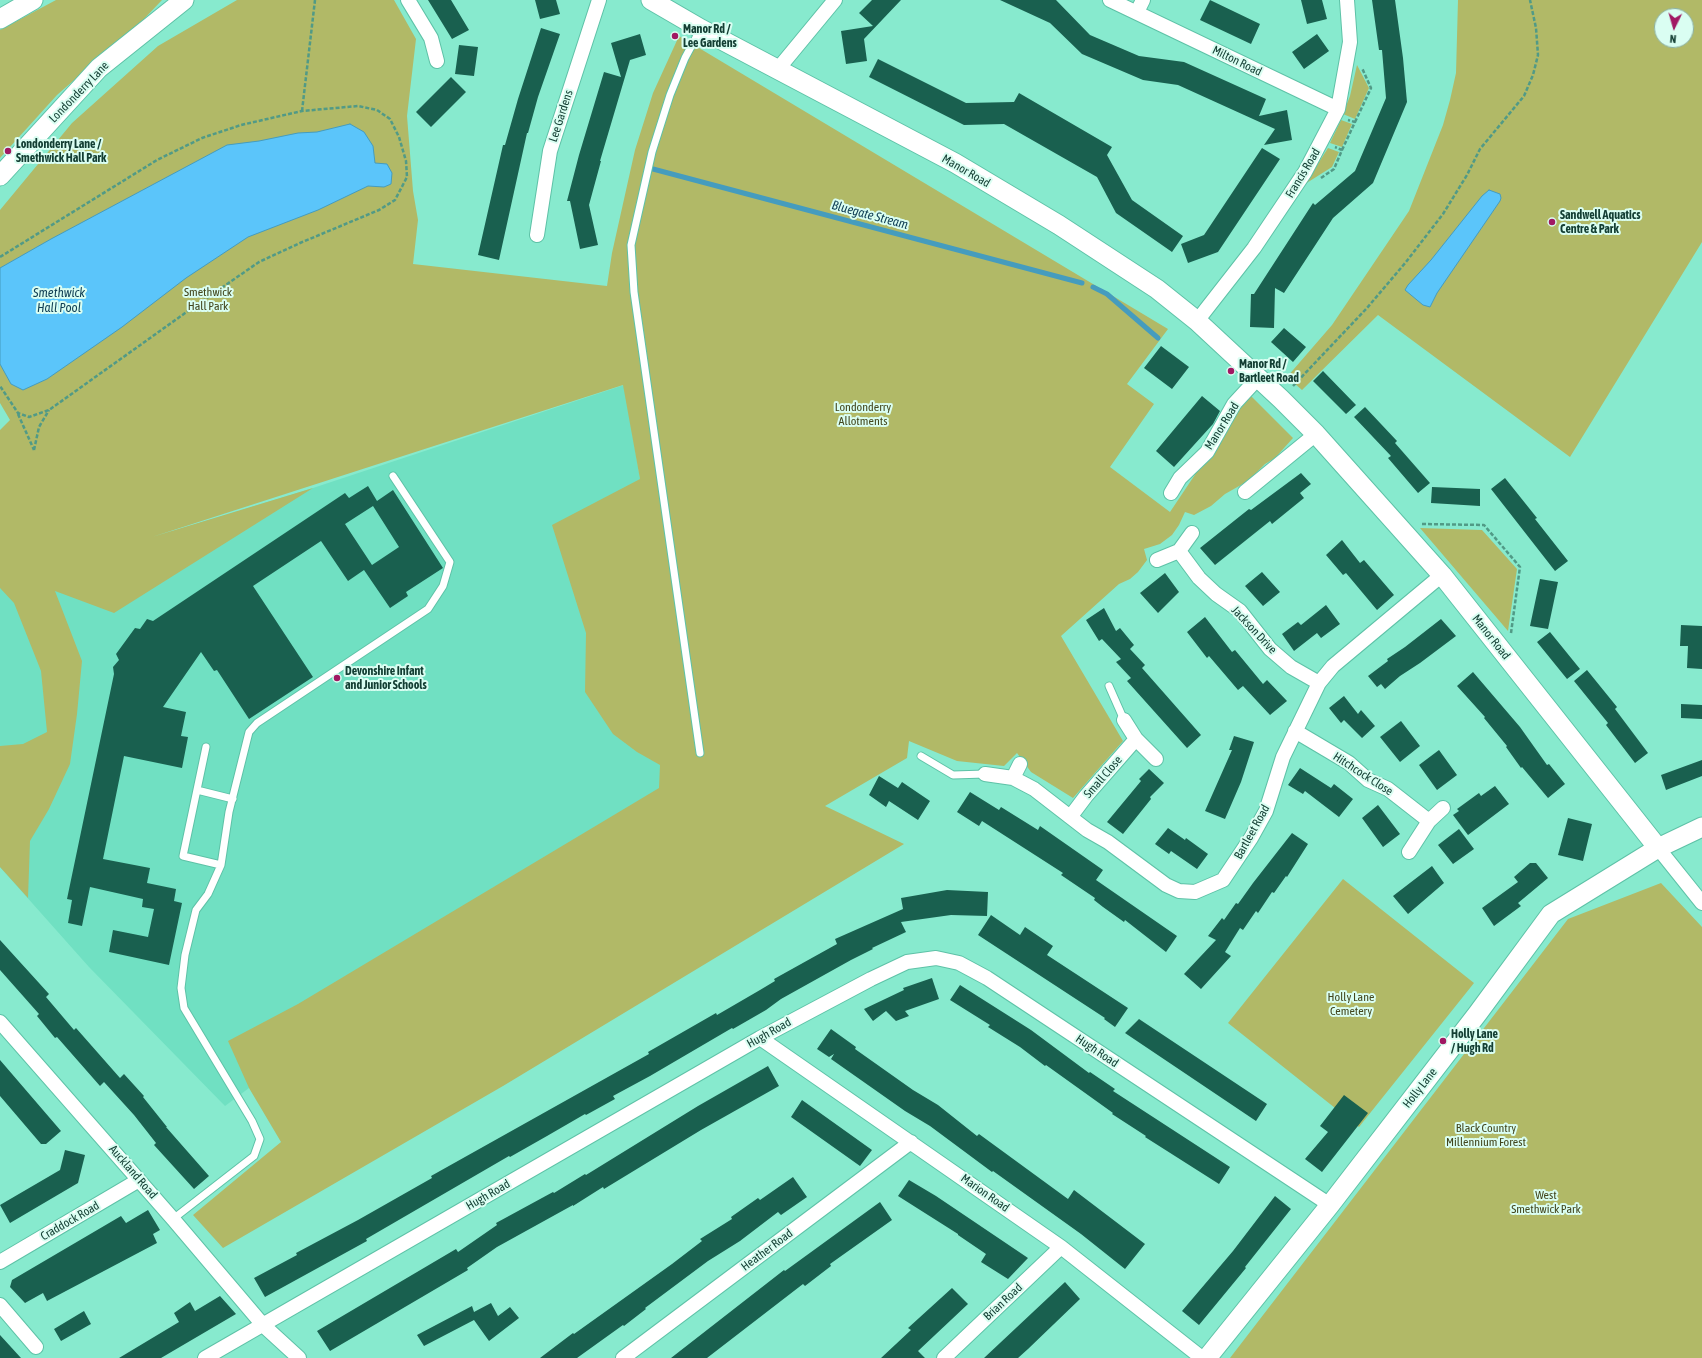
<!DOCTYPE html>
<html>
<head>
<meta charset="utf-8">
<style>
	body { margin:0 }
	#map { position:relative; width:1702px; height:1358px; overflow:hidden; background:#87eace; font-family:"Asap Condensed",sans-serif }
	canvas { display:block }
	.north { position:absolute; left:1654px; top:8px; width:40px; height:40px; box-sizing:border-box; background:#dafef2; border:1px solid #8ab1a6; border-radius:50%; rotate:185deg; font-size:11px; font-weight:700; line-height:16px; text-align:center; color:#133e33 }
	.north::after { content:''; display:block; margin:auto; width:14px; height:18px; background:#a11863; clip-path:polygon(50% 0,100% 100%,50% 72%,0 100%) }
</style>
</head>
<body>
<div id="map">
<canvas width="1702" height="1358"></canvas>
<div class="north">N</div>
</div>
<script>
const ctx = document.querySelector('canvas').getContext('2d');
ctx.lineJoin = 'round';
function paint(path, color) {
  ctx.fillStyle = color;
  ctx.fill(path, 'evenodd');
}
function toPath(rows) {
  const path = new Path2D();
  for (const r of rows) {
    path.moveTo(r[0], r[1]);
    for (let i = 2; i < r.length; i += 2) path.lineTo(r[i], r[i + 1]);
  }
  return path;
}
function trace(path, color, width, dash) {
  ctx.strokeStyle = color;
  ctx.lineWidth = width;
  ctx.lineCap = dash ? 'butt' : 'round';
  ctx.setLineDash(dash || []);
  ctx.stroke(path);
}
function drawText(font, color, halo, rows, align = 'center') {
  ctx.font = font + ' "Asap Condensed",sans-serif';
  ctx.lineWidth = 4;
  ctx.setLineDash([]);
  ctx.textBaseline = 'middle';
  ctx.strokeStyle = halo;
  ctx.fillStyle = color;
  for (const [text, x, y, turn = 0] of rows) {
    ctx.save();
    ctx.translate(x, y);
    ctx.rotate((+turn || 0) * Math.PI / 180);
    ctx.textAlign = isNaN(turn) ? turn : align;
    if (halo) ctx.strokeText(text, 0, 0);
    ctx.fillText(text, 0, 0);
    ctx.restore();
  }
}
const built = toPath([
	[624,385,696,804,249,1088,225,1106,89,967,0,867,0,430,108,551,313,488]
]);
const green = toPath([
	[56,0,162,0,144,19,57,95,0,158,0,30],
	[237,0,394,0,416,39,407,116,413,191,418,220,413,264,607,286,612,253,635,150,653,93,679,36,1168,329,1127,384,1154,404,1110,467,1170,512,1249,394,1293,438,1275,458,1265,464,1248,481,1225,494,1211,506,1194,515,1185,512,1179,525,1172,535,1160,544,1144,549,1147,560,1138,572,1130,579,1119,584,1061,636,1123,741,1073,798,1031,772,1017,753,1004,766,957,761,909,741,907,758,825,806,904,844,503,1086,223,1248,193,1215,281,1142,249,1088,228,1041,298,1004,659,788,660,765,637,752,613,734,585,692,586,633,552,525,640,479,623,385,152,537,313,488,114,613,55,591,82,661,77,714,70,764,49,809,30,841,28,898,0,867,0,746,23,744,47,732,41,671,14,603,0,588,0,430,10,420,0,403,0,210,72,123,158,46],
	[1458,0,1702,0,1702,242,1570,457,1378,315,1302,390,1287,377,1332,325,1409,211,1443,125,1450,100,1456,73],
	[1662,16,1686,16,1686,40,1662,40],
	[1357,65,1369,88,1355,119,1343,114,1350,96],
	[1341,120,1352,124,1342,147,1330,143],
	[1328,148,1339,152,1332,167,1305,184],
	[1420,528,1482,530,1517,569,1508,631],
	[1343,879,1474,983,1359,1127,1228,1023],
	[1661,883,1702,927,1702,1358,1230,1358,1568,919]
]);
const water = toPath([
	[350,124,364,132,373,146,375,163,387,164,392,173,391,184,384,187,368,186,318,210,248,237,186,278,122,327,47,379,23,390,11,384,0,364,0,268,51,239,227,145,259,141,298,133,317,132,350,124],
	[1489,190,1500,194,1501,198,1500,201,1437,293,1430,307,1423,305,1405,290,1408,285,1431,260,1482,196,1489,190]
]);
const stream = toPath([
	[653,169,1082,283],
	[1093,287,1107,294,1158,338]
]);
const building = toPath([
	[428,0,451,0,469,30,452,39],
	[535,0,556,0,560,14,540,19],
	[872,0,901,0,864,39,867,61,846,64,841,31,873,26,859,13],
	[1000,0,1056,0,1090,35,1139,56,1184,62,1266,99,1259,116,1287,110,1292,140,1264,145,1275,129,1178,85,1143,80,1082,54,1050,23],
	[1210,0,1260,24,1251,44,1200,20],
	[1301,0,1322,0,1327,19,1307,24],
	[1372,0,1395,0,1403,58,1407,102,1373,183,1333,218,1284,293,1275,288,1274,328,1250,327,1251,294,1254,294,1313,203,1315,205,1355,171,1386,98,1382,50,1379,50],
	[541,28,560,34,538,97,528,133,527,133,499,260,478,255,503,145,505,145,518,99],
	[640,34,646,55,630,60,600,161,601,161,589,205,598,245,580,249,570,201,567,201,579,155,604,72,621,77,611,43],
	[1317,34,1329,51,1304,69,1292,52],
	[459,45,478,47,474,76,455,74],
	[878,59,966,103,1014,102,1019,93,1112,147,1107,155,1132,200,1183,236,1172,252,1116,213,1097,177,1004,124,964,125,869,77],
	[451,77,466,92,431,127,416,112],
	[1262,148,1280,159,1218,252,1188,263,1181,244,1204,235],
	[1284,328,1306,347,1293,362,1271,342],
	[1161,346,1189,367,1172,389,1144,368],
	[1323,371,1356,405,1346,414,1313,381],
	[1202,396,1220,411,1213,424,1174,467,1156,451],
	[1365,407,1397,441,1395,443,1430,483,1418,493,1388,458,1391,456,1354,417],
	[1301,473,1311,484,1300,493,1304,498,1272,524,1270,521,1215,565,1200,548,1249,509,1251,510],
	[1505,478,1537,518,1535,519,1568,561,1555,571,1491,489],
	[368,486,377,501,393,490,443,568,406,592,408,596,390,608,364,570,348,581,321,541,253,586,313,677,249,719,217,670,214,671,201,652,163,707,186,712,181,736,188,737,182,768,124,756,103,859,150,868,147,883,176,889,174,901,182,903,169,965,109,952,113,930,148,937,154,909,142,907,143,899,90,887,82,926,68,923,72,900,67,899,114,674,113,667,119,660,116,654,135,628,140,629,147,619,153,621,345,493,349,498],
	[373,506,399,547,372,565,345,524],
	[1432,487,1480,489,1480,506,1431,503],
	[1342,540,1360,563,1364,560,1394,595,1377,610,1346,573,1343,575,1326,555],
	[1262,572,1280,592,1263,606,1245,586],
	[1165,573,1179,592,1158,613,1140,593],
	[1540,579,1558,582,1548,629,1530,626],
	[1326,605,1340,624,1321,638,1317,633,1294,651,1282,634,1298,622,1301,625],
	[1104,608,1116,631,1120,628,1134,645,1130,649,1145,665,1142,668,1201,735,1187,748,1127,681,1131,678,1116,662,1121,659,1102,639,1099,641,1086,620],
	[1205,617,1232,652,1235,650,1263,684,1267,680,1287,701,1270,715,1243,686,1238,690,1209,656,1207,658,1187,632],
	[1441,619,1456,636,1420,663,1400,676,1385,689,1381,684,1377,687,1368,676,1388,661,1387,659,1405,647],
	[1681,625,1702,626,1702,669,1687,668,1688,646,1680,646],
	[1550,632,1580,669,1567,679,1537,642],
	[1587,670,1617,707,1615,709,1648,753,1635,763,1606,725,1608,723,1574,681],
	[1473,672,1520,727,1547,765,1549,764,1565,784,1548,798,1522,767,1521,768,1506,747,1507,746,1484,718,1485,717,1457,686],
	[1344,696,1358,714,1361,710,1375,726,1362,738,1344,720,1341,723,1329,708],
	[1681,704,1702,705,1702,719,1681,718],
	[1401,721,1420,746,1400,762,1380,737],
	[1234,736,1254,742,1241,782,1225,819,1205,811,1232,750,1229,750],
	[1439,750,1457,775,1437,790,1419,765],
	[1702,760,1702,776,1666,790,1661,775],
	[1300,768,1331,788,1334,784,1353,799,1339,817,1305,791,1303,794,1288,785],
	[1149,769,1164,783,1150,797,1151,799,1123,834,1107,822,1141,781,1139,779],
	[879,776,898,788,902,782,930,801,918,820,889,801,886,807,869,795],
	[1495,786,1509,804,1468,835,1453,815,1459,811,1457,809,1479,793,1481,796],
	[970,792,999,810,1001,807,1038,830,1040,826,1103,870,1096,880,1177,936,1166,952,1125,920,1124,922,1103,907,1094,900,1095,898,1061,875,1063,873,982,821,979,826,957,812],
	[1378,805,1400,834,1383,847,1362,818],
	[1568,818,1592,824,1583,861,1558,855],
	[1168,828,1185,840,1186,838,1208,854,1197,869,1171,851,1169,854,1155,844],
	[1459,829,1474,849,1453,864,1438,845],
	[1292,833,1308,844,1287,877,1286,876,1274,893,1272,892,1258,913,1256,911,1243,930,1240,928,1225,952,1231,956,1201,989,1184,974,1216,940,1208,936,1222,918,1224,920,1236,903,1238,904,1253,883],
	[1530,863,1536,863,1548,878,1518,903,1521,906,1494,926,1482,908,1518,882,1514,877],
	[1432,866,1444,883,1408,914,1393,896],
	[947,890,988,892,987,916,951,915,901,922,906,932,872,948,873,949,851,960,781,999,766,1010,733,1029,732,1028,650,1076,613,1096,615,1099,586,1115,585,1114,547,1136,510,1157,509,1156,366,1239,367,1241,265,1297,254,1278,297,1255,296,1253,358,1220,432,1178,431,1176,649,1054,648,1052,716,1013,717,1015,760,990,775,981,774,979,837,944,835,939,903,909,901,898],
	[991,915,1020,935,1025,927,1053,946,1047,955,1128,1008,1115,1027,1104,1019,1105,1018,978,935],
	[0,940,49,994,46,997,74,1030,76,1028,120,1078,124,1074,144,1096,143,1097,167,1127,166,1127,209,1176,194,1189,154,1145,156,1143,134,1115,104,1082,100,1086,57,1037,55,1038,37,1016,39,1014,0,970],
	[932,978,939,999,905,1011,909,1016,896,1021,886,1011,873,1021,864,1009,904,990,903,988],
	[960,985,1031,1030,1089,1073,1090,1072,1115,1089,1113,1091,1230,1167,1219,1184,1145,1137,1146,1136,1112,1114,1113,1113,1046,1065,1045,1066,1020,1047,988,1027,990,1025,950,1000],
	[1139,1019,1267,1104,1256,1121,1125,1033],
	[831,1029,856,1047,855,1049,913,1090,938,1105,977,1136,979,1134,1068,1199,1074,1190,1145,1244,1125,1269,1081,1234,993,1171,992,1172,930,1126,905,1111,831,1059,834,1054,829,1057,817,1049],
	[0,1060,61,1131,46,1144,41,1144,0,1096],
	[768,1066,779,1086,701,1130,604,1189,603,1187,573,1206,573,1205,497,1247,467,1268,468,1270,330,1351,317,1331,456,1249,458,1252,497,1225,496,1223,553,1192,554,1193,585,1174,586,1175,698,1106],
	[1344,1095,1368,1113,1322,1172,1305,1159,1328,1132,1320,1126],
	[802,1100,872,1150,860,1166,791,1117],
	[65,1150,85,1155,78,1183,10,1223,0,1205,60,1170],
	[793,1177,807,1197,781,1215,778,1212,740,1241,708,1261,645,1308,646,1309,624,1326,623,1325,577,1358,540,1358,573,1333,574,1334,672,1264,702,1241,700,1239,732,1219,731,1217,758,1198,760,1200],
	[909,1180,936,1196,1028,1258,1008,1279,981,1262,986,1254,958,1235,958,1234,898,1196],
	[1275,1196,1291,1209,1245,1267,1246,1268,1199,1325,1182,1311,1233,1251],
	[880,1202,892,1220,830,1264,831,1266,805,1286,803,1284,707,1358,671,1358,784,1270,785,1271],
	[148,1210,160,1230,153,1234,157,1243,47,1301,43,1293,25,1303,10,1287,12,1280,121,1216,126,1223],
	[1065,1282,1080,1299,1028,1349,1018,1358,984,1358],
	[952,1288,968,1304,918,1351,925,1358,881,1358,911,1330,908,1328],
	[220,1296,236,1314,161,1358,119,1358,179,1322,174,1313,190,1302,195,1311],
	[491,1303,498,1316,510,1307,519,1318,489,1341,474,1320,424,1346,417,1335,472,1306,474,1312],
	[84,1311,91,1324,61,1341,54,1329],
	[0,1335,21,1358,0,1358]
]);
const path = toPath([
	[302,111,315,0],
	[1355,122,1371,88,1362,68],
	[1342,150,1355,122,1348,120],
	[1321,178,1334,169,1342,150,1335,147],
	[0,257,157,160,202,138,241,125,302,111,358,106,377,110,390,119,399,137,406,161,407,177,395,200,379,210,300,243,259,262,188,311,49,410,29,417,18,413,0,386],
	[1293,386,1367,308,1406,262,1443,214,1467,175,1480,149,1524,96,1533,75,1538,55,1536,28,1530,0],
	[18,414,34,450],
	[34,450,39,427,49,410],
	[1422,524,1484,525,1520,567,1511,633]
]);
const lane = toPath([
	[1109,686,1124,720],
	[206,747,183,856,221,865],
	[700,753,634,292,631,245,652,152,670,95,685,58,700,30],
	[921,756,953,775,985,774],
	[197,790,233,799],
	[173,1219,254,1156,260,1139,252,1121,184,1008,181,988,185,955,196,910,208,894,221,865,229,812,249,732,257,723,428,609,443,586,450,562,393,476]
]);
const street = toPath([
	[408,0,431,38,437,61],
	[1110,0,1338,109],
	[1137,12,1143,0],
	[778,69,835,0],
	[537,235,550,151,599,0],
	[1197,321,1254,248,1305,172,1338,109,1350,42,1347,0],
	[1245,492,1316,434],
	[1171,493,1180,478,1207,452,1234,404,1258,378],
	[1179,551,1199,578,1216,594,1240,611,1270,649,1291,667,1319,683],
	[1157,560,1179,551,1192,533],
	[1124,720,1136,739,1156,759],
	[1295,731,1349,763,1368,780,1388,789,1429,821],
	[985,774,1013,778,1034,789,1087,830,1108,842,1166,885,1179,891,1195,892,1223,880,1251,838,1266,811,1283,757,1319,683,1333,666,1442,575],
	[1013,778,1020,764],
	[1071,816,1086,796,1136,739],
	[1658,848,1702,903],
	[1409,852,1429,821,1443,808],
	[0,1022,173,1219,263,1325,299,1358],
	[760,1038,1061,1247,1202,1358],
	[0,1262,139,1180],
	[0,1305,36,1347],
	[205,1358,760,1038,871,979,907,962,936,958,959,963,987,978,1330,1205],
	[623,1358,911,1142],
	[944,1358,1061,1247]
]);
const secondary = toPath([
	[651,0,701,29,955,163,1059,225,1157,289,1197,321,1281,399,1316,434,1442,575,1658,848],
	[0,19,33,0],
	[0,176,99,68,184,0],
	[1207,1358,1330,1205,1478,1013,1551,914,1658,848,1702,827]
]);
const markers = [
	[675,36,4,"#a11863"],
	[8,151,4,"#a11863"],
	[1552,222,4,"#a11863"],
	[1231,371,4,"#a11863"],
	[337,678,4,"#a11863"],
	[1443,1041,4,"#a11863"]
];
const poiNames = [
	["Manor Rd /",683,29],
	["Lee Gardens",683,43],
	["Londonderry Lane /",16,144],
	["Smethwick Hall Park",16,158],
	["Sandwell Aquatics",1560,215],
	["Centre & Park",1560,229],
	["Manor Rd /",1239,364],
	["Bartleet Road",1239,378],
	["Devonshire Infant",345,671],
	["and Junior Schools",345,685],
	["Holly Lane",1451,1034],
	["/ Hugh Rd",1451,1048]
];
const streetNames = [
	["Milton Road",1237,61,26],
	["Londonderry Lane",79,92,-46],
	["Lee Gardens",561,116,-72],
	["Manor Road",966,171,30],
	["Francis Road",1303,173,-59],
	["Manor Road",1222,426,-58],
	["Jackson Drive",1254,630,47],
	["Manor Road",1491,637,52],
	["Hitchcock Close",1363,774,33],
	["Small Close",1103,777,-49],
	["Bartleet Road",1252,832,-61],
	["Hugh Road",769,1033,-29],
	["Hugh Road",1097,1051,34],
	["Holly Lane",1420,1088,-52],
	["Auckland Road",133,1172,49],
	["Marion Road",985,1193,35],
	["Hugh Road",488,1195,-30],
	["Craddock Road",70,1221,-30],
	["Heather Road",767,1250,-37],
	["Brian Road",1003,1302,-43]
];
const parkNames = [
	["Smethwick",208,292],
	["Hall Park",208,306],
	["Londonderry",863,407],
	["Allotments",863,421],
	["Holly Lane",1351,997],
	["Cemetery",1351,1011],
	["Black Country",1486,1128],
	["Millennium Forest",1486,1142],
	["West",1546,1195],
	["Smethwick Park",1546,1209]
];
const waterNames = [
	["Bluegate Stream",870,215,15],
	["Smethwick",59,293],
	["Hall Pool",59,308]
];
paint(built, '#70e0c2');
paint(green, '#b1b967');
paint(water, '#5bc5fa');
trace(water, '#459cbe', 1);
trace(stream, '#459cbe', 5);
paint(building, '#19604f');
trace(lane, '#5ec2a7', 9);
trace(street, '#5ec2a7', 16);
trace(secondary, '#5ec2a7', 21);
trace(path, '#519a86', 2.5, [4, 2]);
trace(lane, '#fff', 7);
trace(street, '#fff', 14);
trace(secondary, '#fff', 19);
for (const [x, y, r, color] of markers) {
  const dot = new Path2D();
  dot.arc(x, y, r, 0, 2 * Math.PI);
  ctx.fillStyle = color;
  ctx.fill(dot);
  trace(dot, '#dafef2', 1.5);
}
drawText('bold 12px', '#133e33', '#dafef2', poiNames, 'left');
drawText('12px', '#133e33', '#dafef2', streetNames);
drawText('12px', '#42451c', '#dafef2', parkNames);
drawText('italic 13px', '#103e54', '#dafef2', waterNames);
</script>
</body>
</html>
